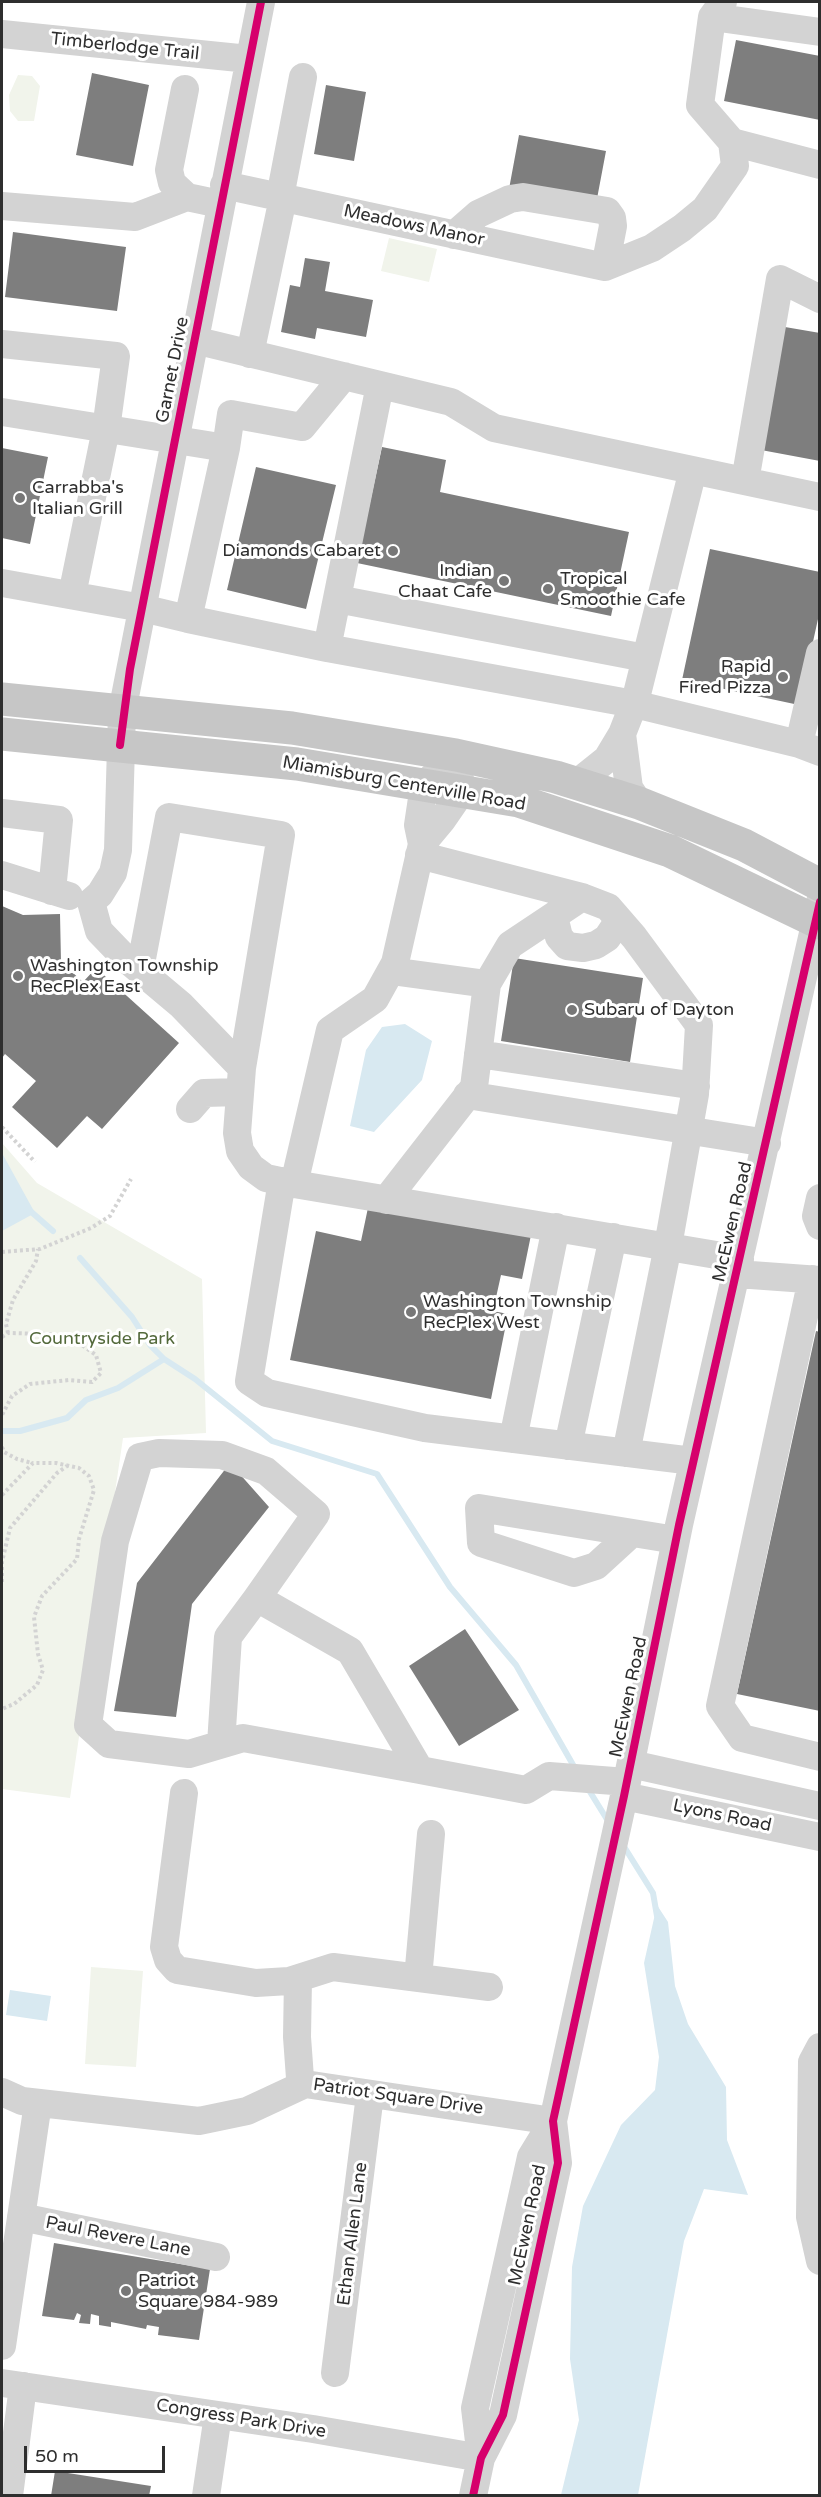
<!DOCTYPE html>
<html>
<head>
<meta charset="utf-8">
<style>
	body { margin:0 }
	#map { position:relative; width:821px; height:2497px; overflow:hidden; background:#fff; font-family:"Varela Round",sans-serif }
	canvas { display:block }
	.frame { position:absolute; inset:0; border:3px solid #2e2e2e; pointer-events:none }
	.scale { position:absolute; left:24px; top:2446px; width:141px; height:27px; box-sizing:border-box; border:3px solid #2e2e2e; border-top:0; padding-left:8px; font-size:18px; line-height:21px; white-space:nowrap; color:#2e2e2e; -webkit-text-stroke:4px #fff; paint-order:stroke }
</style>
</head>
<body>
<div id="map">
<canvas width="821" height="2497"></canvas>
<div class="frame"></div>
<div class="scale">50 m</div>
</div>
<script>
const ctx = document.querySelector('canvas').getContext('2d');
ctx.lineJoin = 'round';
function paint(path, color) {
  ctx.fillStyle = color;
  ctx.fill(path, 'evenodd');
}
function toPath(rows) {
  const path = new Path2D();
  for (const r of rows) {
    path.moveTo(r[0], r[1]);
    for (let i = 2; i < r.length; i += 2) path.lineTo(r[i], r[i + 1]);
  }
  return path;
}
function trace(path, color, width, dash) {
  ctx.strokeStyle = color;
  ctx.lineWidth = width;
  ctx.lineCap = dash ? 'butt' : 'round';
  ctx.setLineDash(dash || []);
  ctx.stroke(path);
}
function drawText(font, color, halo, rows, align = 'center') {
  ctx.font = font + ' "Varela Round",sans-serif';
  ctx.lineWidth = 6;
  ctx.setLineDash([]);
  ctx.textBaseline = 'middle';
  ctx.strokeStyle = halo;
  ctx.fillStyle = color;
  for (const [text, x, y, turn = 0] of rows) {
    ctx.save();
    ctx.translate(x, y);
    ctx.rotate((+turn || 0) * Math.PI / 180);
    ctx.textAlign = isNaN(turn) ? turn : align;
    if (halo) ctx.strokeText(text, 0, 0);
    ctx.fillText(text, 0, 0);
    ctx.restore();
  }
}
const green = toPath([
	[18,75,32,76,40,86,34,121,18,121,10,111,9,95],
	[389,238,437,249,429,282,381,271],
	[2,1143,37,1183,202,1279,206,1433,123,1438,70,1798,2,1789],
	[91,1967,143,1971,136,2067,85,2064]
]);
const water = toPath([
	[405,1024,432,1041,422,1080,374,1132,350,1126,366,1050,382,1027],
	[2,1153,35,1213,2,1231,2,1152],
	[657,1905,668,1922,675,1986,688,2024,726,2087,727,2140,748,2195,704,2189,684,2241,638,2495,561,2495,579,2420,570,2359,572,2267,583,2206,621,2125,655,2090,659,2057,644,1963],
	[10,1990,51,1996,47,2021,6,2015]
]);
const stream = toPath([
	[28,1209,53,1231],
	[80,1258,132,1317,150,1345,164,1359,195,1379,272,1441,377,1474,450,1587,516,1665,576,1770],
	[2,1431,20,1431,67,1418,86,1400,118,1388,164,1359],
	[587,1787,608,1821],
	[623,1845,653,1893,657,1916]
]);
const building = toPath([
	[736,40,820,56,820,120,724,101],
	[92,73,149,85,133,166,76,155],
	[326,85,366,92,354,161,314,154],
	[519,135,606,151,596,204,509,189],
	[13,232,126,247,117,311,5,297],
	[305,258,330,262,325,291,373,300,366,337,317,328,315,339,281,332,290,285,300,287],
	[785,327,820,333,820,461,761,450],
	[382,447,446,460,440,492,629,532,611,616,357,563],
	[2,448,48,457,30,544,2,538],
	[256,467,336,485,306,609,227,590],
	[710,549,820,572,820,610,799,705,682,680],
	[2,906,23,915,60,914,61,962,83,982,96,968,179,1043,102,1129,87,1116,57,1148,12,1107,36,1081,5,1054,2,1058],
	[514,958,643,978,630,1062,501,1041],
	[369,1203,531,1235,522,1279,501,1275,493,1311,508,1314,491,1399,290,1360,316,1231,361,1241],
	[816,1331,820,1332,820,1711,737,1694],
	[230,1463,269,1507,192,1604,176,1717,114,1711,137,1583],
	[465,1629,519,1710,459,1746,409,1666],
	[54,2243,210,2269,199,2340,158,2335,159,2327,147,2325,146,2329,111,2322,111,2327,99,2325,99,2316,91,2314,90,2324,79,2323,81,2315,77,2313,74,2320,42,2316],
	[55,2471,151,2486,149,2496,51,2496]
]);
const path = toPath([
	[2,1127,35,1162],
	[2,1252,40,1249,91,1228,110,1216,131,1179],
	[8,1333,6,1324,13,1300,36,1261,38,1249],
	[2,1337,8,1333,49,1334,75,1340,96,1355,101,1373,92,1382,69,1380,30,1384,12,1396,2,1415],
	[2,1447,4,1452,17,1459,32,1463],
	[2,1495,33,1463,56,1463,79,1468,89,1476,94,1490,79,1539,77,1559,42,1596,34,1617,38,1654,43,1670,37,1685,14,1704,2,1709],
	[2,1582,2,1562,10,1528,57,1473,67,1466]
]);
const minor = toPath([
	[261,2,122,712,118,850,113,873,100,894,91,902,99,931,125,958,181,1005,242,1068,237,1133,240,1151,251,1167,266,1178,294,1184,330,1030,375,999,395,963,422,844],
	[712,17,820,32],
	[2,34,249,59],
	[185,89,169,170,172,183,187,197],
	[732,142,820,165],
	[224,185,605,267],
	[280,197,303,77],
	[2,206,135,217,187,197,220,204],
	[454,235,478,214,510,199,523,197,607,211,612,218,613,226,605,267],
	[605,267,652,248,682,228,705,209,735,166,732,142,700,105,712,17,723,2],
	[194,340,451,402,494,428,820,497],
	[2,344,116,356,106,429,72,595],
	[250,354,283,198],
	[380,385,327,648,634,704,799,744],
	[2,412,226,448,188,619,327,648],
	[226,448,231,414,302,427,344,376],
	[745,481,780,279,820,299],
	[2,583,142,608,188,619],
	[337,599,645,658],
	[820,653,799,744,820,752],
	[622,734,636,698,693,470],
	[456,755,462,791,442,820,422,844,418,825,424,785,456,755],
	[577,783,607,759,622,734,629,788,639,803],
	[2,813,59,820,52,891],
	[419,855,582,897,608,907,634,937,699,1025,695,1094,668,1246,626,1453],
	[2,875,69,896],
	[554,916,559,937,567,946,583,948,596,945,607,938,619,920],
	[140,969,169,817,281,835,242,1068],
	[487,984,510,945,582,897],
	[478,1054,696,1086],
	[467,1095,767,1143],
	[190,1109,204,1093,240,1092],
	[282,1181,249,1381,267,1393,425,1428,693,1461],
	[294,1184,740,1259],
	[820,1198,816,1216,820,1226],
	[386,1200,474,1087,487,984,391,971],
	[737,1274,820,1280],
	[812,1279,720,1706,742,1738,820,1757],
	[513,1439,556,1227],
	[568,1446,613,1237],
	[631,1534,596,1566,574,1573,481,1543,479,1508,676,1540],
	[221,1744,228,1637,257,1598],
	[631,1764,820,1806],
	[420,1770,243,1738,189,1754,109,1744,88,1725,115,1541,140,1457,159,1453,222,1455,266,1471,316,1514,257,1598,350,1651,420,1770,526,1790,549,1776,627,1782],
	[184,1793,164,1947,168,1960,177,1970,256,1983,289,1981,333,1967,489,1987],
	[624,1796,820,1837],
	[418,1978,431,1834],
	[298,1979,297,2037,300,2078,305,2084],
	[820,2047,812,2062,810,2217,820,2261],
	[2,2092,22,2101,199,2121,247,2111,305,2084,553,2121],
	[21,2217,216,2257],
	[2,2346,38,2103],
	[335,2373,370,2095],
	[2,2383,313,2429,481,2458],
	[481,2458,475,2408,531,2157,553,2121],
	[9,2496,23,2386],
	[206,2496,218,2415],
	[473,2496,481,2458,503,2415,558,2163,553,2121,624,1796,679,1525,820,902]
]);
const major = toPath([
	[2,699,292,728,456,755,556,777,639,803,744,845,820,885],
	[2,734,297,764,519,801,670,851,820,923]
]);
const cycleway = toPath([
	[120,745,130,669,261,2],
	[473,2496,481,2458,503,2415,558,2163,553,2121,624,1796,679,1525,820,902]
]);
const markers = [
	[20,498,6,"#777"],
	[393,551,6,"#777"],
	[504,581,6,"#777"],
	[548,589,6,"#777"],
	[783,677,6,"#777"],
	[18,976,6,"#777"],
	[572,1010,6,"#777"],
	[411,1312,6,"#777"],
	[126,2291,6,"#777"]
];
const streetNames = [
	["Timberlodge Trail",125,47,6],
	["Meadows Manor",414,226,12],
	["Garnet Drive",173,370,-79],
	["Miamisburg Centerville Road",404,784,10],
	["McEwen Road",733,1222,-77],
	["McEwen Road",629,1697,-78],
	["Lyons Road",722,1816,12],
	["Patriot Square Drive",398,2097,8],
	["McEwen Road",528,2225,-78],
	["Ethan Allen Lane",353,2234,-83],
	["Paul Revere Lane",118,2237,11],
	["Congress Park Drive",241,2419,9]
];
const poiNames = [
	["Carrabba's",32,488],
	["Italian Grill",32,509],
	["Diamonds Cabaret",381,551,"right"],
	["Indian",492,571,"right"],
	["Chaat Cafe",492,592,"right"],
	["Tropical",560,579],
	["Smoothie Cafe",560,600],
	["Rapid",771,667,"right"],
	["Fired Pizza",771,688,"right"],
	["Washington Township",30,966],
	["RecPlex East",30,987],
	["Subaru of Dayton",584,1010],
	["Washington Township",423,1302],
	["RecPlex West",423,1323],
	["Patriot",138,2281],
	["Square 984-989",138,2302]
];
const parkNames = [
	["Countryside Park",102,1339]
];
paint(green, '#f1f4eb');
paint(water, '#d8e9f1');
trace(stream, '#d8e9f1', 6);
paint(building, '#7e7e7e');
trace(path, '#d3d3d3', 4, [3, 3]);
trace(minor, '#d3d3d3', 28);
trace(major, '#c6c6c6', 33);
trace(cycleway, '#d6006c', 8);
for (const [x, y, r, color] of markers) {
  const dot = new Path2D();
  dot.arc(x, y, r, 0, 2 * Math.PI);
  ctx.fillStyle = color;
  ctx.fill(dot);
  trace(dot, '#fff', 2);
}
drawText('18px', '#2e2e2e', '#fff', streetNames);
drawText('18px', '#2e2e2e', '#fff', poiNames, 'left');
drawText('18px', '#53693b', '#fff', parkNames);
</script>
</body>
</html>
